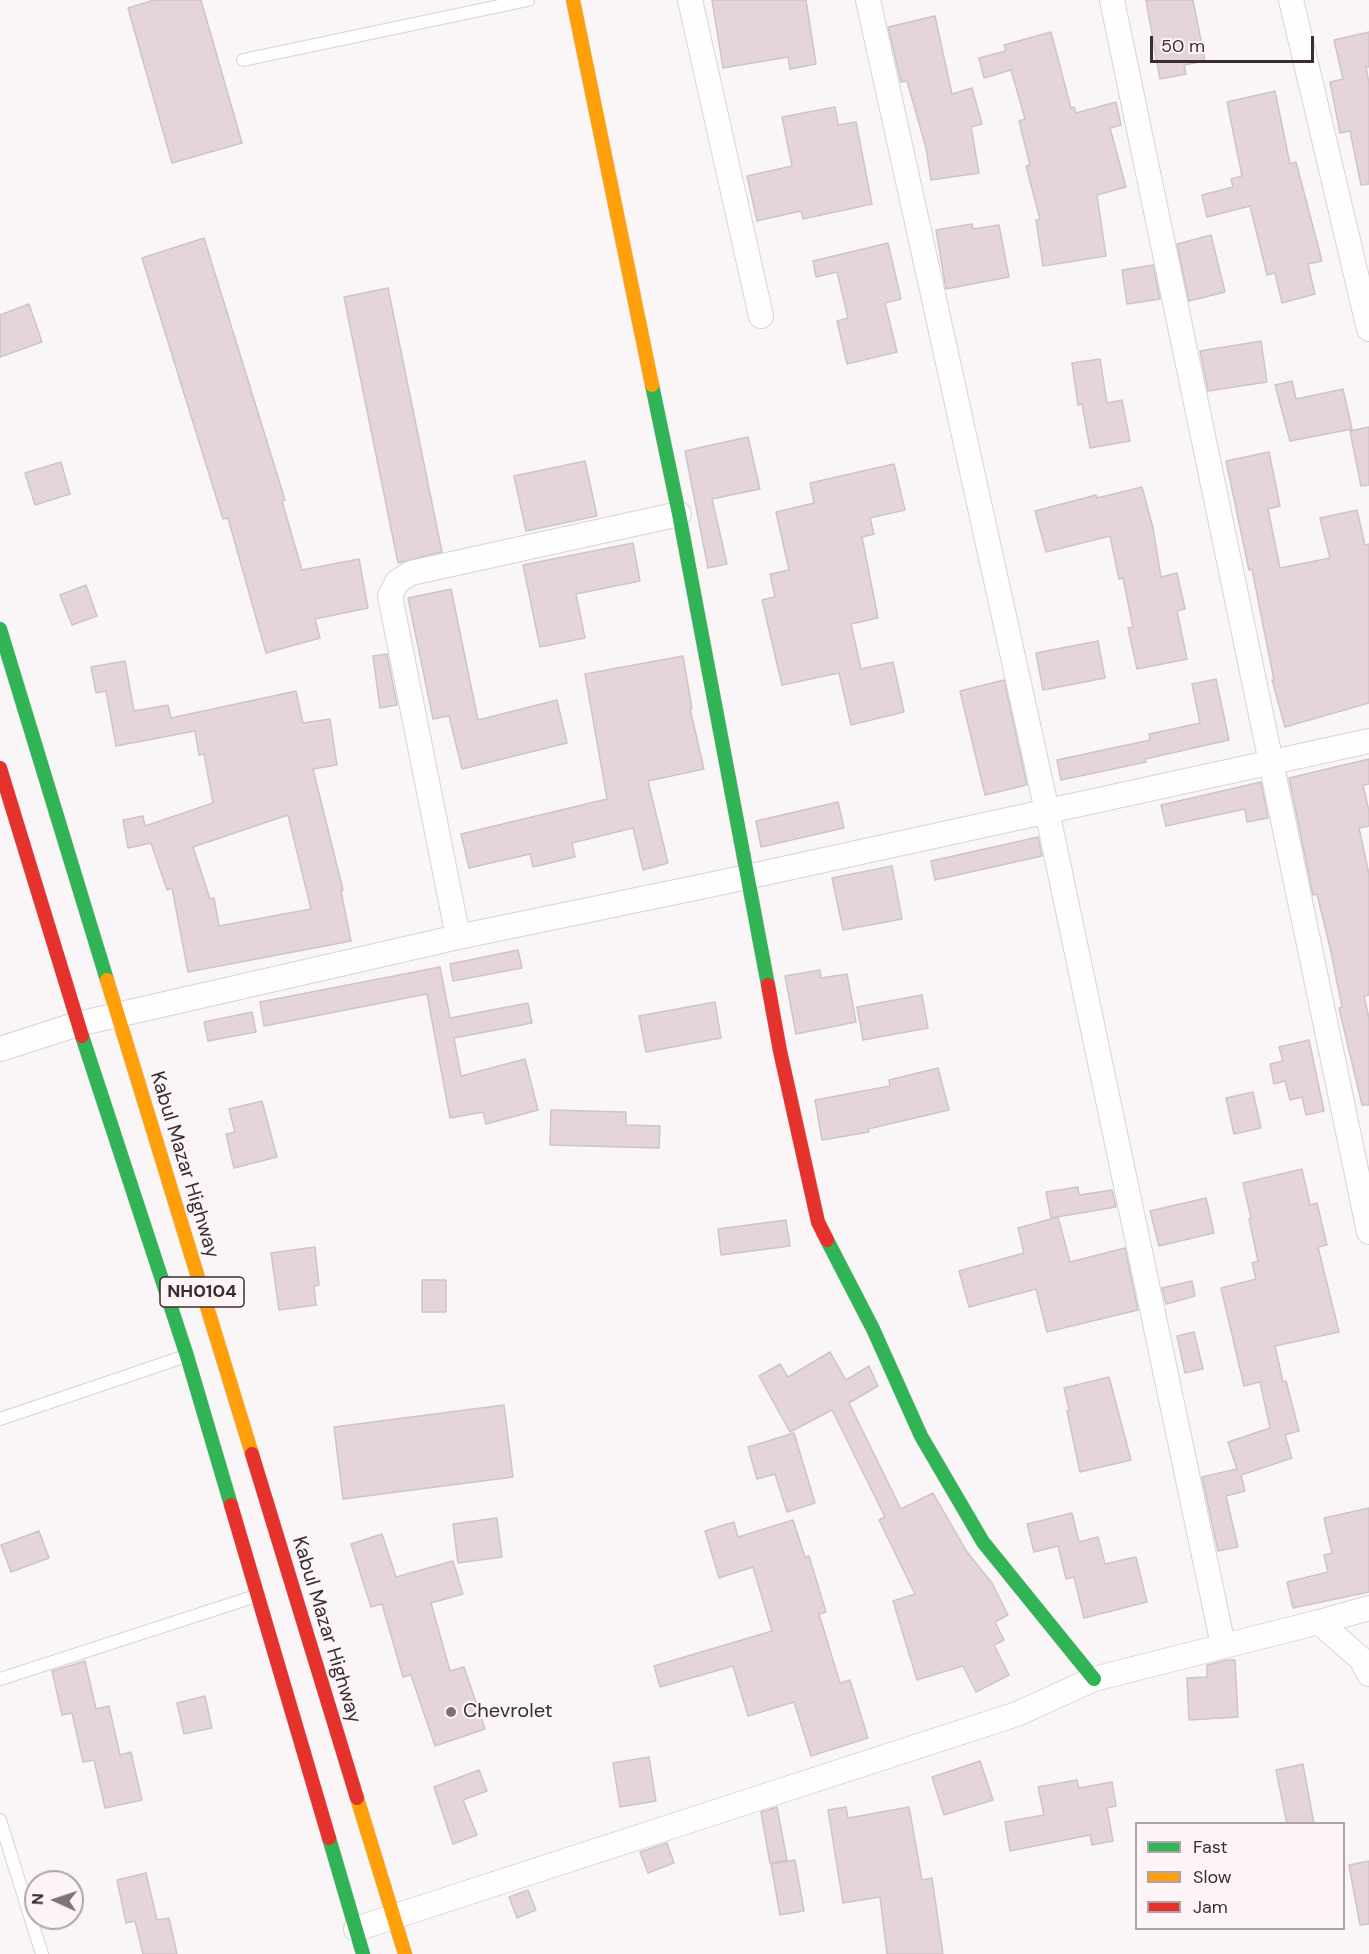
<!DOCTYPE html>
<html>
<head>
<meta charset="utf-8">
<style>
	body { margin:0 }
	#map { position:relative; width:1369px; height:1954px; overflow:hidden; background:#faf6f7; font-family:"DM Sans",sans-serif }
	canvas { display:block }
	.legend { position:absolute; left:1135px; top:1822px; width:210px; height:108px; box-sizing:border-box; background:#fcf4f6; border:2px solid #aea4a7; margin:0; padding:8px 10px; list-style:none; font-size:18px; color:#3a2d31 }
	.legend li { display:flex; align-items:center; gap:12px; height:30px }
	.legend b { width:30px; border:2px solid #aea4a7 }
	.north { position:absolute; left:24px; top:1870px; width:60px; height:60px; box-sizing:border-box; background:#fcf4f6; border:2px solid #aea4a7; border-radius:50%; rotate:273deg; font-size:16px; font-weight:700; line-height:24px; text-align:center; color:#3a2d31 }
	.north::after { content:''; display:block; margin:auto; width:21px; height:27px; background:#7d7376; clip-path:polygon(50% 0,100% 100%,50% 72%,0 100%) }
	.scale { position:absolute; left:1150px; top:36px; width:164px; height:27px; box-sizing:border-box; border:3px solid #3a2d31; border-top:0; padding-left:8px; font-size:18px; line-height:21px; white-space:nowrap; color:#3a2d31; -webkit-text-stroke:4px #fcf4f6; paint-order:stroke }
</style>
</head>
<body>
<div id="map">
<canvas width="1369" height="1954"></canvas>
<ul class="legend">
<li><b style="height:8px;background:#30b455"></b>Fast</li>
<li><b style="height:8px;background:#ff9f0a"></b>Slow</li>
<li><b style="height:8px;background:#e5322d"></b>Jam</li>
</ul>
<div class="north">N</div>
<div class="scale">50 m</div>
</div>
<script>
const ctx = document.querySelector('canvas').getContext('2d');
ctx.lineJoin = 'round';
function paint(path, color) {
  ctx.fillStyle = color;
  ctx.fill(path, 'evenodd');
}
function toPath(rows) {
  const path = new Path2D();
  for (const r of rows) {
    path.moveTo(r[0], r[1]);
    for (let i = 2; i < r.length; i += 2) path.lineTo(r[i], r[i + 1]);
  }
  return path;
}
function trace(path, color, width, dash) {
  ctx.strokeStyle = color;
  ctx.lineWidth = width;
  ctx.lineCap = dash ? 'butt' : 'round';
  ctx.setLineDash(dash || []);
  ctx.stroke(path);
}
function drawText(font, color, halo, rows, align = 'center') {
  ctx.font = font + ' "DM Sans",sans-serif';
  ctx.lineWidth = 4.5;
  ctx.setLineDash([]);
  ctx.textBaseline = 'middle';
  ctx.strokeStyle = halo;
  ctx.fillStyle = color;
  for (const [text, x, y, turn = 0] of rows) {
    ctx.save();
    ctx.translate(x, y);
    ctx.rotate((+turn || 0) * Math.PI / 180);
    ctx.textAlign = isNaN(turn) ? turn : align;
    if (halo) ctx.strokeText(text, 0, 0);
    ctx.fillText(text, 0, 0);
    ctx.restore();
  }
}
const building = toPath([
	[154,0,201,0,242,143,172,163,128,8,154,0],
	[712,0,806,0,816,64,790,69,788,57,723,68,712,0],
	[1146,0,1193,0,1205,61,1184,65,1186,74,1160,79,1146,0],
	[935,16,952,94,972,88,982,124,971,127,979,173,931,180,926,148,907,81,901,82,888,27,935,16],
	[1051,32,1071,108,1074,107,1076,113,1116,102,1121,125,1110,128,1126,187,1097,195,1106,256,1043,266,1036,220,1040,219,1026,166,1030,165,1019,121,1025,119,1011,70,984,78,979,58,1006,51,1004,45,1051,32],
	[1369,32,1369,67,1366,67,1369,83,1369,184,1361,185,1350,131,1340,133,1330,82,1343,79,1334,40,1369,32],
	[1275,91,1290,164,1296,162,1322,261,1308,264,1315,294,1282,303,1275,273,1267,275,1250,206,1207,217,1202,195,1233,187,1231,179,1242,176,1227,102,1275,91],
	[835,107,838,125,856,122,872,204,803,219,801,211,757,221,747,176,792,166,782,117,835,107],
	[972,224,973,229,999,225,1009,277,946,289,936,230,972,224],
	[1211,235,1225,292,1189,301,1177,244,1211,235],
	[204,238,285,500,282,501,302,570,359,559,368,608,315,619,320,638,266,653,228,518,223,519,142,258,204,238],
	[888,243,901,299,885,303,897,352,847,364,837,321,848,318,837,272,816,277,813,261,888,243],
	[1153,265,1160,299,1127,304,1122,270,1153,265],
	[388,288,442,552,398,563,344,297,388,288],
	[29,304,42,342,0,357,0,315,29,304],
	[1261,341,1267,382,1208,391,1200,351,1261,341],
	[1100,359,1107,403,1122,400,1130,441,1090,448,1082,404,1078,405,1072,363,1100,359],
	[1292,381,1296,399,1343,389,1352,429,1290,441,1275,385,1292,381],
	[1369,427,1369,485,1361,486,1350,431,1369,427],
	[748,437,760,489,712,499,727,564,708,568,685,451,748,437],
	[1269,452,1280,506,1268,509,1280,568,1330,558,1320,518,1357,510,1365,545,1369,544,1369,703,1285,727,1272,680,1274,680,1263,625,1252,569,1249,570,1226,461,1269,452],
	[585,461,597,516,526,531,514,476,585,461],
	[61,462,70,494,35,505,25,473,61,462],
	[894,464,905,510,870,518,874,534,862,537,878,618,851,624,861,669,893,662,904,712,851,725,839,673,782,685,762,600,775,597,770,574,789,570,776,512,814,503,810,483,894,464],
	[1142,487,1153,528,1161,577,1177,573,1185,609,1177,611,1187,659,1137,669,1128,628,1133,627,1123,578,1119,579,1110,536,1046,552,1035,511,1096,495,1097,498,1142,487],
	[633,543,640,581,576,594,585,638,540,647,523,565,633,543],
	[86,585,97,616,72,625,60,595,86,585],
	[451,589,478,720,557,700,567,743,462,769,449,716,433,719,408,598,451,589],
	[1098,641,1105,678,1043,690,1036,653,1098,641],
	[387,654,397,705,380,708,373,656,387,654],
	[683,656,692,709,690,709,704,769,648,781,668,863,643,870,633,828,572,843,575,857,533,867,530,854,469,868,461,834,607,799,585,674,683,656],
	[125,661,134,711,168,705,171,718,296,691,303,723,330,719,337,765,313,769,343,890,341,891,351,941,188,972,172,888,167,890,151,843,128,848,123,820,143,816,145,826,213,803,204,754,199,755,195,731,116,746,106,691,96,693,91,667,125,661],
	[288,815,311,909,219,926,214,898,210,899,193,847,288,815],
	[1216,679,1229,740,1145,759,1146,762,1061,780,1057,760,1150,740,1149,734,1200,723,1192,684,1216,679],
	[1004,680,1027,785,985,795,960,691,1004,680],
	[1369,759,1369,784,1363,785,1369,811,1369,826,1359,828,1369,874,1369,995,1364,996,1369,1018,1369,1105,1362,1105,1339,1008,1342,1007,1331,952,1317,894,1313,895,1289,778,1369,759],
	[1261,782,1268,818,1247,822,1245,809,1166,826,1161,805,1261,782],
	[838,802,844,828,761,847,756,821,838,802],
	[1038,837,1042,856,935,880,931,861,1038,837],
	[892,866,902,919,843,930,832,878,892,866],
	[518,950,522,968,453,981,450,964,518,950],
	[440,967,450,1018,528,1003,532,1023,454,1038,461,1076,525,1059,538,1110,486,1124,483,1112,450,1118,427,994,264,1026,260,1002,440,967],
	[820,970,821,978,847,974,856,1022,796,1034,785,976,820,970],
	[922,995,928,1028,863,1040,857,1007,922,995],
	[715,1002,721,1038,646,1052,639,1016,715,1002],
	[252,1012,256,1032,208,1041,204,1022,252,1012],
	[1309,1040,1324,1111,1306,1115,1302,1097,1290,1100,1285,1081,1274,1084,1270,1064,1283,1061,1279,1047,1309,1040],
	[938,1068,949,1110,868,1129,869,1132,822,1140,815,1100,890,1086,889,1080,938,1068],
	[1253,1092,1261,1128,1234,1134,1226,1098,1253,1092],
	[262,1101,277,1157,234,1168,226,1134,235,1132,229,1109,262,1101],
	[551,1110,626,1112,626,1125,660,1126,659,1148,550,1145,551,1110],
	[1302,1169,1310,1205,1317,1203,1327,1245,1318,1247,1339,1332,1275,1346,1283,1382,1286,1381,1299,1431,1285,1435,1292,1458,1241,1475,1245,1491,1226,1496,1238,1547,1218,1551,1202,1477,1237,1469,1228,1442,1270,1428,1260,1382,1244,1386,1221,1288,1256,1279,1252,1263,1258,1261,1249,1219,1251,1218,1243,1183,1302,1169],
	[1078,1187,1079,1195,1112,1190,1116,1207,1051,1218,1046,1192,1078,1187],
	[1206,1198,1214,1233,1159,1246,1150,1211,1206,1198],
	[1058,1217,1070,1262,1125,1248,1138,1310,1047,1332,1036,1289,969,1307,959,1271,1024,1253,1018,1228,1058,1217],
	[786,1220,790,1246,721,1255,718,1229,786,1220],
	[315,1247,319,1285,314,1286,316,1305,279,1310,271,1253,315,1247],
	[422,1280,446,1280,446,1312,422,1312,422,1280],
	[1192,1281,1195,1296,1166,1304,1162,1288,1192,1281],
	[1194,1332,1203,1369,1185,1373,1177,1336,1194,1332],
	[830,1352,846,1380,869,1366,878,1386,849,1403,901,1509,933,1493,967,1552,992,1583,1008,1615,995,1622,1004,1640,994,1645,1009,1675,976,1692,963,1666,917,1680,893,1601,915,1594,879,1520,885,1517,832,1410,790,1432,759,1376,780,1364,788,1377,830,1352],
	[1109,1377,1131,1460,1080,1472,1067,1411,1069,1410,1064,1388,1109,1377],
	[504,1405,513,1477,343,1499,334,1427,504,1405],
	[794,1433,815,1503,787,1512,775,1474,757,1479,748,1447,794,1433],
	[1369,1508,1369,1592,1293,1608,1287,1582,1328,1572,1324,1555,1332,1553,1324,1518,1369,1508],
	[1072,1513,1079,1542,1098,1537,1105,1564,1136,1557,1147,1602,1084,1618,1074,1577,1066,1579,1058,1546,1034,1552,1027,1524,1072,1513],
	[497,1518,502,1557,458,1563,453,1524,497,1518],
	[793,1520,805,1557,809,1556,826,1612,819,1614,840,1683,850,1680,868,1738,811,1756,794,1702,748,1716,733,1666,660,1687,654,1666,772,1631,753,1567,719,1578,705,1531,734,1522,738,1537,793,1520],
	[39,1531,49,1558,11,1572,1,1545,39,1531],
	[382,1534,396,1577,453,1561,463,1594,431,1603,450,1671,464,1667,485,1729,435,1746,411,1675,403,1677,382,1604,371,1607,351,1544,382,1534],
	[1227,1660,1235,1660,1238,1717,1189,1720,1187,1678,1207,1677,1207,1665,1227,1660],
	[85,1661,96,1709,109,1706,120,1755,131,1752,142,1800,105,1808,94,1760,83,1762,72,1713,62,1715,52,1671,85,1661],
	[205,1696,212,1728,184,1734,177,1703,205,1696],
	[649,1757,656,1801,620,1807,613,1763,649,1757],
	[980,1761,993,1800,944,1815,932,1777,980,1761],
	[1303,1764,1314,1824,1287,1824,1276,1770,1303,1764],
	[479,1770,487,1791,463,1800,477,1835,453,1844,434,1787,479,1770],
	[1077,1780,1079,1788,1112,1782,1116,1806,1107,1808,1113,1841,1092,1845,1090,1835,1010,1851,1005,1822,1044,1815,1038,1787,1077,1780],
	[777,1807,787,1860,770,1863,761,1812,777,1807],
	[846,1807,848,1818,909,1807,922,1880,932,1878,943,1954,887,1954,880,1897,843,1903,828,1810,846,1807],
	[667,1843,674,1863,648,1873,640,1852,667,1843],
	[795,1860,804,1911,780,1915,771,1864,795,1860],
	[1369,1861,1369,1924,1360,1925,1349,1865,1369,1861],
	[146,1873,157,1920,169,1918,177,1954,143,1954,135,1921,126,1923,117,1880,146,1873],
	[528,1890,536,1910,517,1918,509,1897,528,1890]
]);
const lane = toPath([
	[243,60,528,0],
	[0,1419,186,1356],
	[0,1679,256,1596],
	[0,1820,42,1954]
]);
const street = toPath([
	[690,0,761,316],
	[868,0,1047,811,1223,1645],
	[1112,0,1369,1232],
	[1291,0,1369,329],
	[458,937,390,596,397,582,411,573,679,514],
	[0,1049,78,1024,458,937,719,883,1369,741],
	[1319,1622,1361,1659,1369,1674],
	[356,1929,1017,1714,1094,1679,1319,1622,1369,1608]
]);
const fast = toPath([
	[652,385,679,514,768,985],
	[0,629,107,980],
	[82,1036,187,1356,231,1505],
	[827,1240,873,1329,921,1436,983,1542,1094,1679],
	[329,1838,363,1954]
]);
const slow = toPath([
	[573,0,652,385],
	[107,980,252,1454],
	[357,1798,405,1954]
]);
const jam = toPath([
	[0,768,82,1036],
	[768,985,780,1051,818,1222,827,1240],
	[252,1454,357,1798],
	[231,1505,329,1838]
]);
const markers = [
	[451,1712,6,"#7d7376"]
];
const shields = [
	[202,1292,84]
];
const shieldNames = [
	["NH0104",202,1292]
];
const streetNames = [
	["Kabul Mazar Highway",184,1165,73],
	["Kabul Mazar Highway",326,1630,73]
];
const poiNames = [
	["Chevrolet",463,1712]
];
paint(building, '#e5d4d9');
trace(building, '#cdc5c7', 1.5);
trace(lane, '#dad2d4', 14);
trace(street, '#dad2d4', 26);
trace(fast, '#dad2d4', 15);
trace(slow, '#dad2d4', 15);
trace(jam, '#dad2d4', 15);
trace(lane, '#fefefe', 12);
trace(street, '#fefefe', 24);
trace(fast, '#30b455', 14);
trace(slow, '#ff9f0a', 14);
trace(jam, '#e5322d', 14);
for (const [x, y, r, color] of markers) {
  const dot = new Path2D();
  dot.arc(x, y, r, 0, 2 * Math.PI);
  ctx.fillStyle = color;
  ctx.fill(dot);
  trace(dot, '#fcf4f6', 2);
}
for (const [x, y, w] of shields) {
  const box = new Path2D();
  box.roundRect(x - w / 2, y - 15, w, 30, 4.5);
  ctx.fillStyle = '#fcf4f6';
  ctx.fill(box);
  trace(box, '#3a2d31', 1.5);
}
drawText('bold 18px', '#3a2d31', null, shieldNames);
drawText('20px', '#3a2d31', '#fcf4f6', streetNames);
drawText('20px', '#3a2d31', '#fcf4f6', poiNames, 'left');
</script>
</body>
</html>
